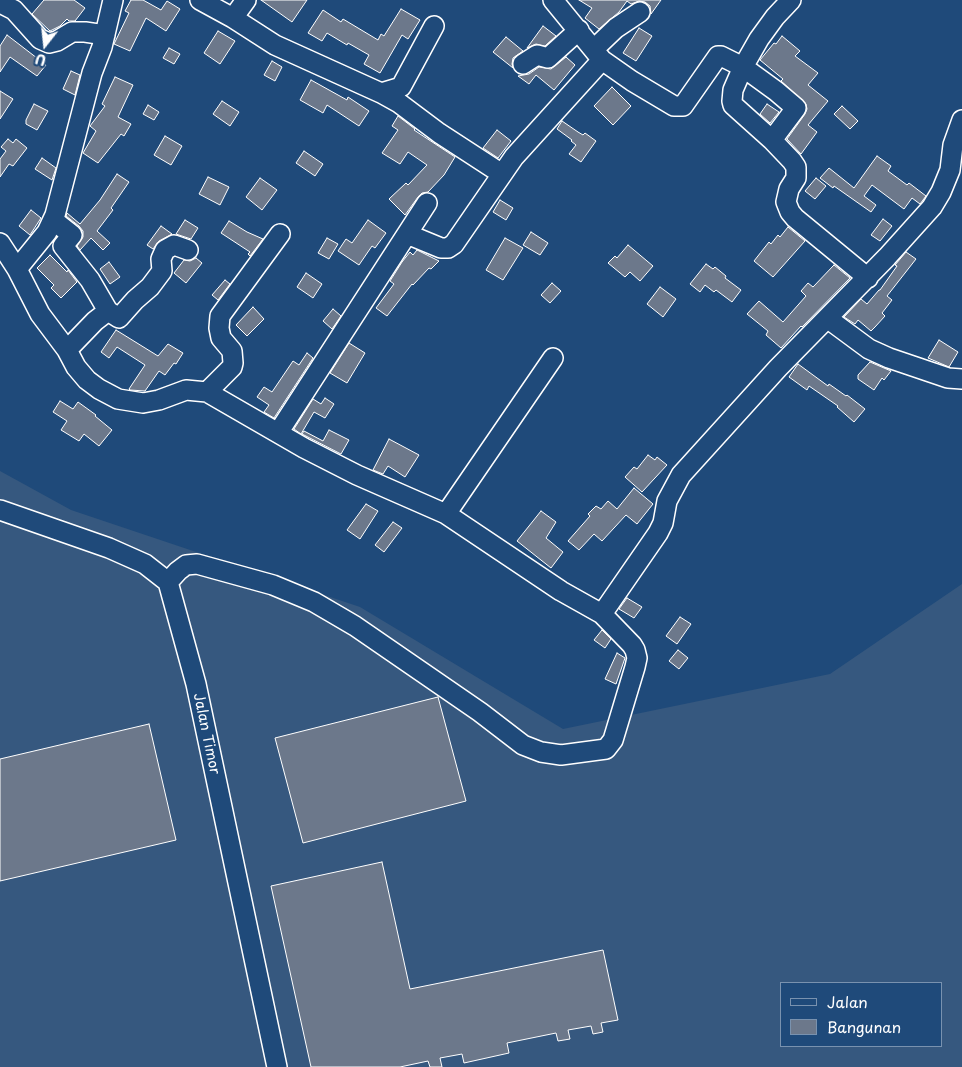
<!DOCTYPE html>
<html>
<head>
<meta charset="utf-8">
<style>
	body { margin:0 }
	#map { position:relative; width:962px; height:1067px; overflow:hidden; background:#1f4a7a; font-family:"Playpen Sans",sans-serif }
	canvas { display:block }
	.legend { position:absolute; left:780px; top:982px; width:162px; height:65px; box-sizing:border-box; background:#1f4a7a; border:1px solid #7992af; margin:0; padding:6px 9px; list-style:none; font-size:15px; color:#fff }
	.legend li { display:flex; align-items:center; gap:10px; height:25px }
	.legend b { width:25px; border:1px solid #7992af }
	.north { position:absolute; left:20px; top:20px; width:50px; height:50px; -webkit-text-stroke:4px #1f4a7a; paint-order:stroke; rotate:196deg; font-size:14px; font-weight:700; line-height:20px; text-align:center; color:#fff }
	.north::after { content:''; display:block; margin:auto; width:18px; height:22px; background:#fff; clip-path:polygon(50% 0,100% 100%,50% 72%,0 100%) }
</style>
</head>
<body>
<div id="map">
<canvas width="962" height="1067"></canvas>
<ul class="legend">
<li><b style="height:6px;background:#1f4a7a"></b>Jalan</li>
<li><b style="height:14px;background:#6c788b"></b>Bangunan</li>
</ul>
<div class="north">U</div>
</div>
<script>
const ctx = document.querySelector('canvas').getContext('2d');
ctx.lineJoin = 'round';
function paint(path, color) {
  ctx.fillStyle = color;
  ctx.fill(path, 'evenodd');
}
function toPath(rows) {
  const path = new Path2D();
  for (const r of rows) {
    path.moveTo(r[0], r[1]);
    for (let i = 2; i < r.length; i += 2) path.lineTo(r[i], r[i + 1]);
  }
  return path;
}
function trace(path, color, width, dash) {
  ctx.strokeStyle = color;
  ctx.lineWidth = width;
  ctx.lineCap = dash ? 'butt' : 'round';
  ctx.setLineDash(dash || []);
  ctx.stroke(path);
}
function drawText(font, color, halo, rows, align = 'center') {
  ctx.font = font + ' "Playpen Sans",sans-serif';
  ctx.lineWidth = 4;
  ctx.setLineDash([]);
  ctx.textBaseline = 'middle';
  ctx.strokeStyle = halo;
  ctx.fillStyle = color;
  for (const [text, x, y, turn = 0] of rows) {
    ctx.save();
    ctx.translate(x, y);
    ctx.rotate((+turn || 0) * Math.PI / 180);
    ctx.textAlign = isNaN(turn) ? turn : align;
    if (halo) ctx.strokeText(text, 0, 0);
    ctx.fillText(text, 0, 0);
    ctx.restore();
  }
}
const built = toPath([
	[0,471,71,510,360,607,563,729,830,674,962,584,962,1067,0,1067],
	[781,983,941,983,941,1046,781,1046]
]);
const building = toPath([
	[44,0,74,0,85,8,75,21,69,21,67,19,60,26,50,31,32,14,44,0],
	[131,0,143,0,161,10,167,1,180,9,166,31,146,18,130,51,114,44,129,13,125,11,131,0],
	[261,0,307,0,292,22,261,0],
	[579,0,661,0,651,14,650,6,645,2,639,1,631,4,627,1,619,12,599,29,585,18,592,8,579,0],
	[401,9,420,20,408,39,402,35,380,73,364,64,369,55,348,43,347,45,327,33,322,41,308,33,323,10,341,22,343,19,378,40,381,34,384,36,401,9],
	[543,26,556,36,545,46,536,44,527,48,543,26],
	[639,28,652,36,636,61,623,53,639,28],
	[218,31,235,41,220,64,204,53,218,31],
	[7,35,46,65,37,76,10,57,0,72,0,46,7,35],
	[782,36,800,51,795,56,818,73,808,85,828,101,808,125,817,132,801,154,787,139,805,114,807,109,806,104,781,81,783,79,760,60,774,43,776,44,782,36],
	[506,37,523,51,513,58,512,64,513,68,493,52,506,37],
	[169,48,180,54,174,64,163,58,169,48],
	[566,57,575,65,554,90,536,75,529,84,518,76,529,74,539,67,551,69,566,57],
	[272,61,282,67,275,81,264,75,272,61],
	[71,71,80,75,75,95,63,89,71,71],
	[115,77,133,85,118,117,131,124,124,136,121,134,98,163,83,153,96,131,90,126,105,106,102,104,115,77],
	[311,80,347,100,348,97,369,111,359,126,327,105,323,113,300,100,311,80],
	[612,87,631,106,613,125,594,106,612,87],
	[0,91,13,99,0,119,0,91],
	[222,101,239,112,230,126,213,114,222,101],
	[34,104,48,111,37,130,26,124,26,120,34,104],
	[767,104,779,112,770,123,760,114,767,104],
	[148,105,159,112,154,120,143,114,148,105],
	[842,106,858,121,850,129,834,114,842,106],
	[398,116,415,129,414,130,455,157,444,175,428,192,422,193,418,197,405,215,389,199,406,183,408,185,427,165,408,152,400,164,382,153,398,130,392,126,398,116],
	[562,121,578,132,583,135,585,133,596,141,581,162,569,154,576,145,571,141,572,140,557,129,562,121],
	[497,130,511,141,498,158,483,148,497,130],
	[165,136,182,146,171,165,154,155,165,136],
	[8,139,13,143,16,139,27,148,13,166,9,164,0,177,0,159,6,151,1,147,8,139],
	[304,151,323,164,315,176,296,163,304,151],
	[877,156,891,166,888,171,907,185,909,183,926,196,920,204,912,198,904,209,872,185,864,196,876,205,871,212,834,186,833,188,820,178,829,168,854,188,877,156],
	[42,158,56,168,52,180,35,169,42,158],
	[117,174,129,182,111,208,113,210,97,231,110,243,103,250,91,238,80,250,77,246,83,237,83,231,79,226,66,216,67,213,80,224,100,200,117,174],
	[208,177,229,187,220,205,199,194,208,177],
	[260,178,277,190,262,210,246,197,260,178],
	[816,178,826,186,815,199,805,191,816,178],
	[500,200,513,208,506,220,493,212,500,200],
	[31,210,41,218,30,235,19,226,31,210],
	[883,219,892,226,880,241,871,235,883,219],
	[185,220,198,228,191,239,176,234,185,220],
	[368,220,386,233,375,248,372,246,359,265,338,251,346,239,352,243,368,220],
	[229,221,247,232,263,239,250,256,248,254,250,252,221,233,229,221],
	[161,226,172,234,159,241,153,249,147,245,161,226],
	[788,227,805,241,773,277,754,261,769,242,771,244,778,235,780,237,788,227],
	[531,232,548,243,540,255,523,245,531,232],
	[327,238,338,244,329,259,318,253,327,238],
	[505,238,523,248,503,280,486,270,505,238],
	[628,245,653,266,640,281,630,272,625,277,608,263,615,256,617,258,628,245],
	[417,250,439,261,431,269,429,268,413,285,412,284,387,316,376,308,394,284,390,281,402,262,410,252,413,255,417,250],
	[906,252,916,259,887,296,892,300,882,313,885,316,875,327,871,331,858,320,855,324,844,317,861,299,867,304,879,290,880,290,897,266,895,265,906,252],
	[50,255,67,272,68,270,77,282,61,298,51,288,54,285,37,268,50,255],
	[196,258,202,263,186,283,174,273,184,260,190,261,196,258],
	[109,262,120,277,110,284,100,269,109,262],
	[706,264,713,269,715,267,726,276,725,278,741,290,732,302,716,290,714,292,705,285,700,292,690,284,706,264],
	[834,265,850,278,802,327,801,326,781,348,766,335,768,331,747,314,759,301,783,322,806,296,801,291,808,283,813,287,834,265],
	[306,273,322,284,313,298,297,287,306,273],
	[225,280,230,284,218,300,212,295,225,280],
	[552,283,561,291,550,303,541,295,552,283],
	[660,287,676,299,663,317,647,304,660,287],
	[253,307,264,319,247,336,236,325,253,307],
	[333,309,341,316,332,329,323,321,333,309],
	[116,330,158,356,168,344,183,353,176,364,174,363,165,375,159,371,145,391,130,390,129,389,145,365,117,347,109,358,101,352,116,330],
	[939,340,958,352,949,367,928,358,939,340],
	[349,343,365,353,347,383,330,373,349,343],
	[307,353,313,358,274,418,264,412,269,405,257,397,264,387,272,392,293,361,299,365,307,353],
	[870,362,891,371,884,380,882,378,874,390,858,379,858,375,870,362],
	[798,364,828,386,829,384,846,396,847,395,865,409,854,422,837,407,838,406,809,386,807,390,789,377,798,364],
	[325,398,334,404,325,418,314,412,301,434,294,429,313,399,321,404,325,398],
	[60,401,73,409,78,402,96,415,95,416,112,430,99,446,84,434,79,441,61,430,67,421,53,412,60,401],
	[329,430,349,440,341,454,302,434,304,431,323,441,329,430],
	[389,439,419,455,405,477,388,466,383,474,373,470,389,439],
	[648,455,655,460,657,457,667,465,642,492,625,477,634,467,637,469,648,455],
	[634,488,653,504,637,524,626,515,602,541,594,534,579,550,568,541,590,516,588,514,596,506,601,509,608,501,617,509,634,488],
	[366,504,378,511,360,539,347,530,366,504],
	[541,511,556,522,546,538,563,552,551,568,517,541,541,511],
	[393,522,402,528,384,552,375,545,393,522],
	[627,598,642,607,634,618,619,609,627,598],
	[680,617,691,624,677,644,666,636,680,617],
	[602,630,611,639,605,648,594,640,602,630],
	[678,650,688,658,679,669,669,661,678,650],
	[617,653,625,658,616,684,605,679,617,653],
	[438,697,466,801,303,843,275,738,438,697],
	[149,724,176,840,0,881,0,759,149,724],
	[382,862,410,989,603,950,618,1020,601,1023,603,1032,593,1034,591,1026,568,1030,570,1039,558,1041,556,1033,507,1043,509,1053,464,1063,462,1054,440,1058,442,1067,430,1067,428,1061,400,1067,311,1067,271,886,382,862]
]);
const minor = toPath([
	[200,0,233,18,275,45,381,93,399,103,439,133,502,174],
	[553,0,602,60,632,81,674,106,683,106,718,56,721,56,743,67,776,91,796,108,772,140],
	[791,0,775,17,759,39,743,67,733,90,732,101,733,105,772,140,792,161,796,167,796,178,789,189,786,202,790,212,795,218,868,278],
	[0,3,14,10,40,39,49,43,57,41,72,32,85,32,105,35],
	[233,18,246,0],
	[594,49,616,28,640,12],
	[523,64,537,55,548,58,579,30],
	[381,93,401,87,434,26],
	[53,220,72,235,63,246,90,280,108,311],
	[407,234,441,248,448,248,454,244,514,157,602,60],
	[0,243,17,269,40,314,67,350,76,367,87,380,99,389,118,399,143,403,159,400,186,390,207,392,304,448,357,475,446,514,561,591,602,614,632,645,635,650,637,658,635,667,613,740,606,749,561,755,541,752,523,745,480,712,355,626,314,602,273,585,197,564,186,565,178,571,168,582],
	[17,269,47,232,55,215,92,73,102,47,113,0],
	[827,318,869,349,889,358,948,378,962,379],
	[67,350,95,321,108,311,119,318,135,300,150,287,162,271,161,259,165,250,174,245,188,250],
	[207,392,232,367,233,363,232,351,221,338,219,328,220,316,280,234],
	[278,433,427,203],
	[0,510,109,548,145,564,168,582,196,684,277,1067],
	[446,514,553,358],
	[602,614,658,533,663,523,667,501,681,475,778,368,887,257,932,207,941,192,950,170,953,145,962,120]
]);
const streetNames = [
	["Jalan Timor",206,734,78]
];
paint(built, '#36587f');
paint(building, '#6c788b');
trace(building, '#fff', 1);
trace(minor, '#fff', 22);
trace(minor, '#1f4a7a', 19);
drawText('14px', '#fff', '#1f4a7a', streetNames);
</script>
</body>
</html>
